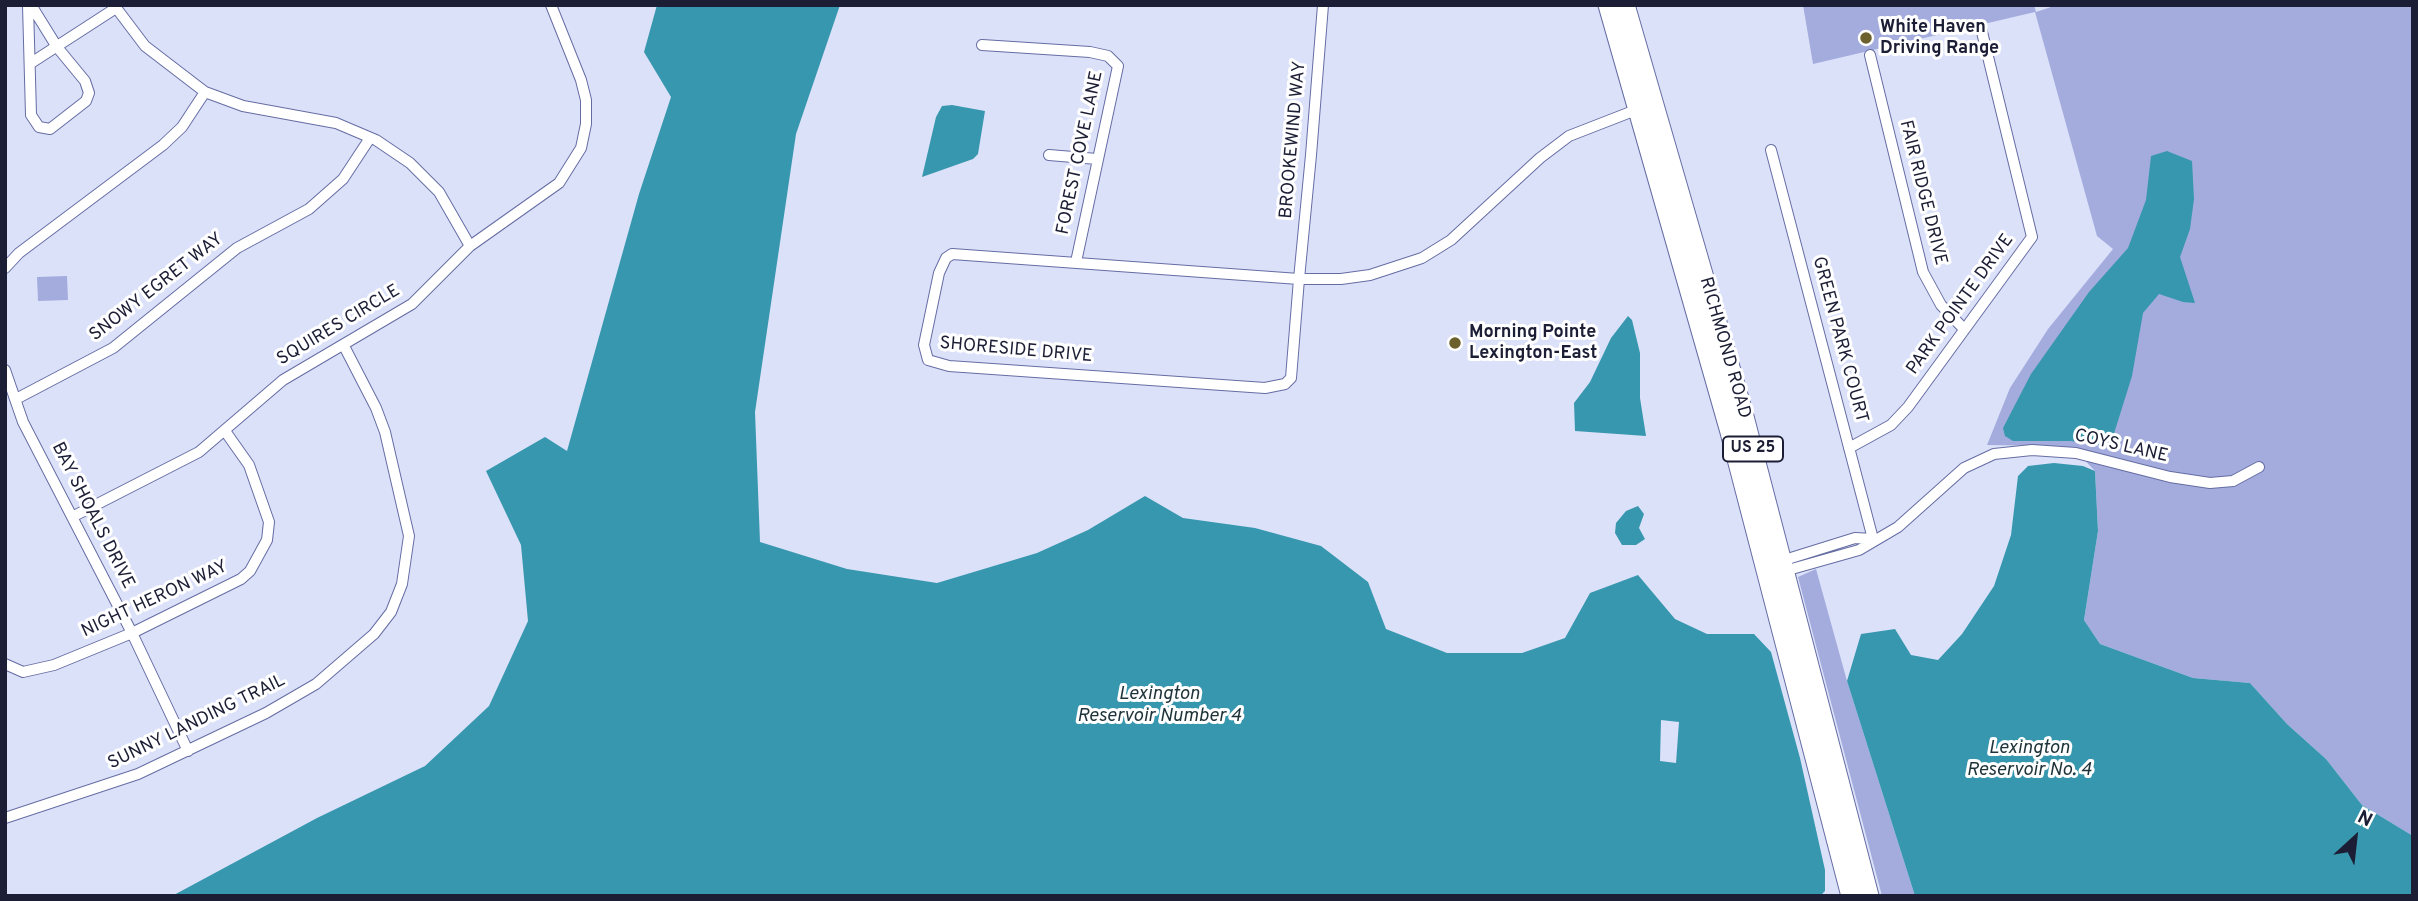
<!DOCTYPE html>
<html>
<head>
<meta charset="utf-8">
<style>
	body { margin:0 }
	#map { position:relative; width:2418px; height:901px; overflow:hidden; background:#dce1fa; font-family:Overpass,sans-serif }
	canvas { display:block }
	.frame { position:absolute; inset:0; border:7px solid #1b1e34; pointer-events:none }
	.north { position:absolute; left:2320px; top:803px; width:70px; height:70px; -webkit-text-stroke:5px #fff; paint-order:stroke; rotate:27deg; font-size:19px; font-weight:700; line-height:28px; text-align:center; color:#1b1e34 }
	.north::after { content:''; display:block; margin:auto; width:24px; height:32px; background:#1b1e34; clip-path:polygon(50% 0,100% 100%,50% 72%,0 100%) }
</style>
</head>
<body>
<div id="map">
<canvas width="2418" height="901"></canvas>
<div class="frame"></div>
<div class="north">N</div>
</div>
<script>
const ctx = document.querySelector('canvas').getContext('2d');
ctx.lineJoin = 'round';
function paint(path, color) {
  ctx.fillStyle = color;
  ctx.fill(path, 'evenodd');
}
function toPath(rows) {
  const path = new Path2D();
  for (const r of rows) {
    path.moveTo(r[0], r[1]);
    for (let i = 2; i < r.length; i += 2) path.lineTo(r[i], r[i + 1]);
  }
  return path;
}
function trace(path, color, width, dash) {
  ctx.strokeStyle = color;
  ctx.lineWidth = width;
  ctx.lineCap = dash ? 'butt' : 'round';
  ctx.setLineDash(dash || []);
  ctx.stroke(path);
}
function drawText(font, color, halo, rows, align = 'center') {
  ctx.font = font + ' Overpass,sans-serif';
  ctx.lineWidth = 6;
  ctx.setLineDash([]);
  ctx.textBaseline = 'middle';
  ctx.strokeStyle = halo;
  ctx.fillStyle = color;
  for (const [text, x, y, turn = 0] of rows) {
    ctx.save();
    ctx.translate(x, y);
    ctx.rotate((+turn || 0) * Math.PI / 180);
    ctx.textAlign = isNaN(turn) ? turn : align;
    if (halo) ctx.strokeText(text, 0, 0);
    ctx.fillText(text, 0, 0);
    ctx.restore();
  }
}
const green = toPath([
	[1803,5,2034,5,2036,12,2057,5,2413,5,2413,836,2362,805,2326,759,2287,724,2250,683,2193,678,2100,644,2084,620,2098,531,2095,471,2074,449,2055,446,1987,445,2010,388,2048,329,2113,249,2097,236,2035,12,1813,64],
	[67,276,68,300,38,301,37,277],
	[1816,569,1847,681,1915,896,1882,896,1798,577]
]);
const water = toPath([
	[657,5,840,5,796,134,755,412,760,542,847,569,937,583,1037,553,1088,530,1145,496,1183,518,1255,528,1321,546,1368,582,1386,629,1447,653,1522,653,1565,638,1590,593,1638,575,1675,619,1707,634,1754,634,1771,652,1800,758,1825,870,1825,891,1820,896,172,896,317,818,425,766,489,706,528,621,521,545,486,471,545,437,567,451,639,194,671,97,644,52],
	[952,105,985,111,978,154,973,159,922,177,936,117,942,106],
	[2167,151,2192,161,2194,199,2190,229,2180,257,2195,303,2183,302,2159,294,2143,313,2132,376,2112,440,2104,446,2071,441,2013,441,2005,436,2003,428,2031,374,2089,292,2128,248,2146,200,2151,156],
	[1628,316,1632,320,1640,353,1640,398,1646,436,1575,431,1574,403,1590,382,1611,338],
	[2054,463,2083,466,2095,471,2098,531,2084,620,2100,644,2193,678,2250,683,2287,724,2326,759,2362,805,2413,836,2413,896,1915,896,1847,681,1861,634,1895,629,1911,655,1938,660,1962,634,1994,586,2011,535,2018,476,2028,466],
	[1638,506,1644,514,1639,528,1645,539,1636,545,1622,545,1615,533,1616,523,1626,511]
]);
const pier = toPath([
	[1661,720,1679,722,1676,763,1660,761]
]);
const street = toPath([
	[28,5,31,115,39,127,50,129,86,101,89,93,85,81,57,47,31,5],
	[114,5,145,46,205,92,243,106,336,123,376,140,410,163,439,192,470,246],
	[1323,5,1311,155,1299,279,1291,378,1285,384,1265,388,949,366,928,360,924,345,939,273,946,258,952,254,1299,279,1341,279,1370,275,1422,258,1451,240,1540,158,1569,136,1641,108],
	[982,45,1090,52,1108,56,1118,66,1076,262],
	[1870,55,1923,272,1941,305,1964,329],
	[31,63,116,8],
	[1771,150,1873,539],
	[1049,155,1097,159],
	[5,268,19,253,163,145,182,127,205,92],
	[5,370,23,422,132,633,188,751],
	[16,399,113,348,237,248,309,209,343,179,370,138],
	[1849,448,1891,425,1908,407,2032,237,1981,28],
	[72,517,199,452,283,380,412,304,470,246,559,183,581,148,586,124,586,100,581,80,551,5],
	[1778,562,1855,538,1873,539],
	[1781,572,1859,550,1898,527,1964,468,1994,454,2032,450,2076,453,2170,477,2210,483,2233,481,2259,467],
	[5,664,23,672,54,665,132,633,241,579,250,571,267,540,269,522,249,465,225,431],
	[5,818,138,774,266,713,316,684,374,634,391,612,402,584,409,536,385,432,376,408,344,346]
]);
const highway = toPath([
	[1608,5,1730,432,1851,896],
	[1625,5,1742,409,1869,896]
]);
const markers = [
	[1866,38,7,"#6c602d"],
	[1455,343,7,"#6c602d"]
];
const shields = [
	[1753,449,60]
];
const shieldNames = [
	["US 25",1753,449]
];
const poiNames = [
	["White Haven",1880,28],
	["Driving Range",1880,49],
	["Morning Pointe",1469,333],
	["Lexington-East",1469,354]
];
const streetNames = [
	["BROOKEWIND WAY",1294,140,-85],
	["FOREST COVE LANE",1081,153,-78],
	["FAIR RIDGE DRIVE",1922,193,76],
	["SNOWY EGRET WAY",157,288,-38],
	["PARK POINTE DRIVE",1961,305,-54],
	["SQUIRES CIRCLE",339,326,-31],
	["GREEN PARK COURT",1839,340,75],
	["RICHMOND ROAD",1724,348,74],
	["SHORESIDE DRIVE",1016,351,5],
	["COYS LANE",2121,447,13],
	["BAY SHOALS DRIVE",92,516,63],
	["NIGHT HERON WAY",155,600,-25],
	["SUNNY LANDING TRAIL",197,723,-26]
];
const waterNames = [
	["Lexington",1159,695],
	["Reservoir Number 4",1159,717],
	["Lexington",2029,749],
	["Reservoir No. 4",2029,771]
];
paint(green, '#a3acdd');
paint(water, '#3797ae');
paint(pier, '#dce1fa');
trace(street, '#656da3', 12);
trace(highway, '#656da3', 21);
trace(street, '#fff', 10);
trace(highway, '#fff', 19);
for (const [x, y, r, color] of markers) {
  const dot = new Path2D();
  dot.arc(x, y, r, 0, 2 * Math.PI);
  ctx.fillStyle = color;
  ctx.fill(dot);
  trace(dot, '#fff', 2.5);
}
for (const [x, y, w] of shields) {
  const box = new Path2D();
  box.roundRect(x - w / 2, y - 12.5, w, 25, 5);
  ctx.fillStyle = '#fff';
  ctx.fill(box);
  trace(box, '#1b1e34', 2);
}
drawText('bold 16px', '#1b1e34', null, shieldNames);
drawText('bold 18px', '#1b1e34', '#fff', poiNames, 'left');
drawText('18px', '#1b1e34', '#fff', streetNames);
drawText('italic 19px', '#1e3339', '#fff', waterNames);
</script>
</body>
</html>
